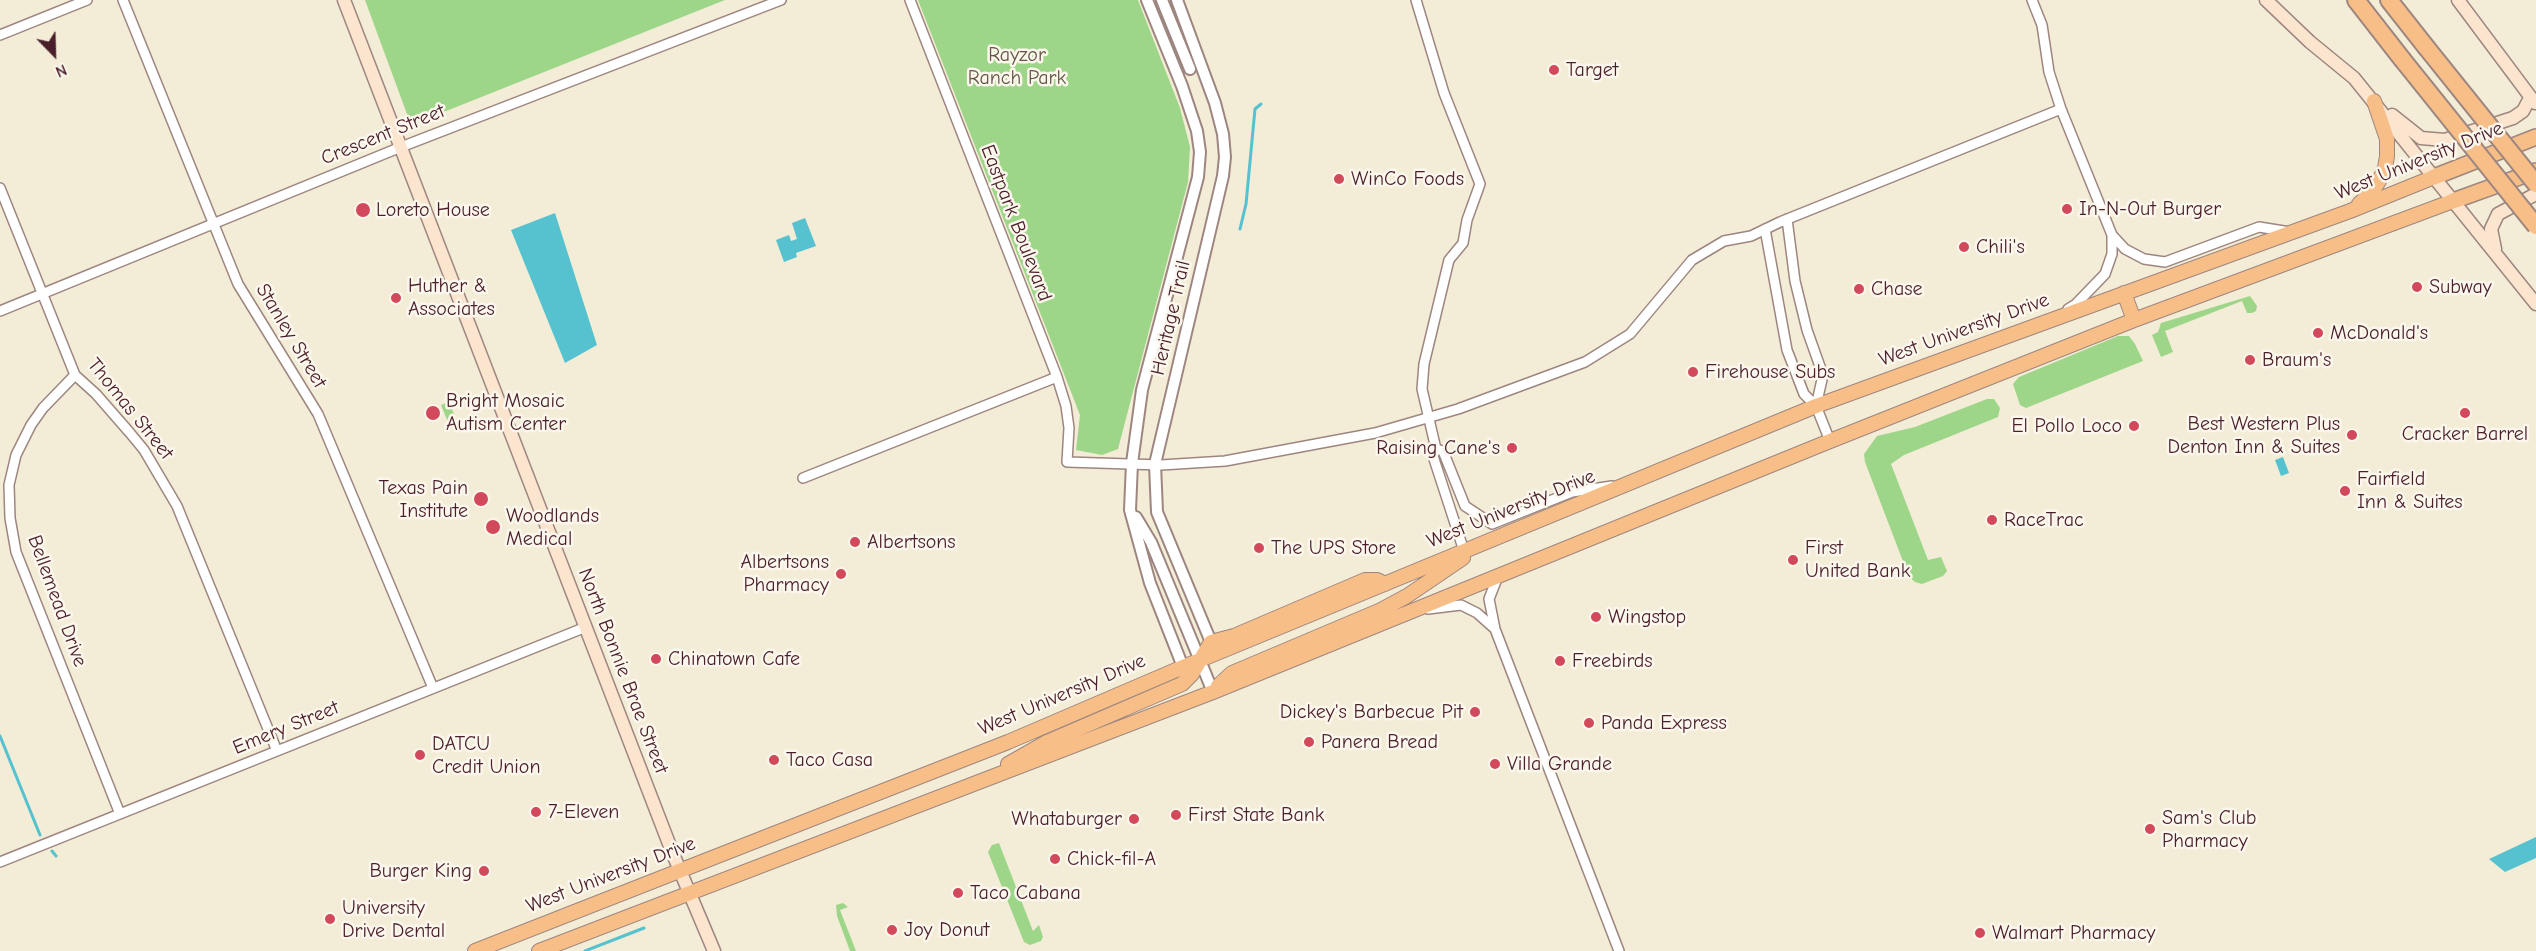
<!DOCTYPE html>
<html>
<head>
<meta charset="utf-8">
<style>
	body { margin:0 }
	#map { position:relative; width:2536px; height:951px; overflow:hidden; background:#f3ecd6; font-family:"Comic Neue",sans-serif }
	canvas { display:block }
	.north { position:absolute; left:24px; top:24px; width:60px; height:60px; -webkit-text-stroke:4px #fbf7ec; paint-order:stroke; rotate:157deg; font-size:16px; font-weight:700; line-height:24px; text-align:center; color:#4a1f2b }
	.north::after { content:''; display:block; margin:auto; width:21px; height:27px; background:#4a1f2b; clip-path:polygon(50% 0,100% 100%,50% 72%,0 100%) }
</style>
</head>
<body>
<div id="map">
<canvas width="2536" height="951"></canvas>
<div class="north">N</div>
</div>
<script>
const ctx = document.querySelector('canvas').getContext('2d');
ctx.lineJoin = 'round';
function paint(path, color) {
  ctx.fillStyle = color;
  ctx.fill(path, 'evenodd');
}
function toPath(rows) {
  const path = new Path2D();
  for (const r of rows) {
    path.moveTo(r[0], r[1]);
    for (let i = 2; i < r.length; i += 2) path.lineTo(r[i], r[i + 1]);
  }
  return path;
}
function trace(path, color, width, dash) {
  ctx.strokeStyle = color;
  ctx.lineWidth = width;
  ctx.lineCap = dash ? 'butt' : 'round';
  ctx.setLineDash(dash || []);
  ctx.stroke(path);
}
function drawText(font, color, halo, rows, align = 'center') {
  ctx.font = font + ' "Comic Neue",sans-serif';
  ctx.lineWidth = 5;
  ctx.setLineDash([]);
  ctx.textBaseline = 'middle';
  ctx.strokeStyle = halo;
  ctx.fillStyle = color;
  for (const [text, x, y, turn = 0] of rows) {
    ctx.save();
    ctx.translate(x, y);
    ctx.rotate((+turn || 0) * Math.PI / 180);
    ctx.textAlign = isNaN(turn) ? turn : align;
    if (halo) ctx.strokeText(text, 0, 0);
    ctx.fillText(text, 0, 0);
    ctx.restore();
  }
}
const green = toPath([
	[365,0,725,0,411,125],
	[918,0,1138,0,1180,108,1190,147,1188,182,1118,449,1102,455,1076,450,1080,415],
	[2250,296,2257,306,2256,311,2252,313,2247,313,2242,301,2165,331,2173,352,2161,357,2152,335,2158,332,2161,323],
	[2118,336,2129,336,2135,344,2143,361,2026,408,2020,405,2013,384,2019,377],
	[1987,399,1994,399,2000,408,1998,417,1904,455,1891,464,1928,560,1941,557,1947,571,1943,576,1922,584,1915,582,1909,577,1865,462,1864,454,1877,436,1915,427],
	[449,402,456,419,448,422,441,405],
	[999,843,1033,931,1039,925,1043,937,1041,941,1030,945,1024,942,988,852,992,845],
	[843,903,848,907,840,910,856,951,850,951,837,916,836,905]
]);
const water = toPath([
	[555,213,597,345,565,363,511,230],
	[805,218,816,246,796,253,797,257,784,262,776,240,789,235,791,241,797,239,792,223],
	[2283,457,2289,473,2281,476,2275,460],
	[2536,837,2536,858,2505,872,2489,859]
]);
const stream = toPath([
	[1240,229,1246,204,1255,109,1261,104],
	[0,736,40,835],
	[52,851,56,856],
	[585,951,644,928]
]);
const minor = toPath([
	[123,0,238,284,318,414,433,688],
	[910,0,1057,377,1066,406,1069,428,1067,462,1161,465,1225,461,1375,433,1458,409,1585,362,1630,334,1692,260,1724,241,1751,236,1780,222,2061,109,2112,235,2112,254,2105,274,2076,304,2068,309],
	[1416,0,1444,93,1480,184,1467,220,1463,243,1449,260,1424,364,1422,389,1436,449,1433,456,1464,551],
	[2032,0,2042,25,2049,72,2061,109],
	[0,35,87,0],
	[0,188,75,375,96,394,130,433,144,450,177,506,277,751],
	[1787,219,1795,281,1807,330,1823,375,1816,406],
	[1765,229,1787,350,1804,394,1816,406,1830,441],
	[2112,235,2125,249,2144,259,2165,262,2259,227,2290,232],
	[0,311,401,147,781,0],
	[75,375,43,408,31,425,16,455,9,485,10,518,16,552,120,814],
	[1436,449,1443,451,1465,506,1492,524,1572,492,1612,486],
	[803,478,1057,377],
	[1498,576,1489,599,1495,629,1619,951],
	[1428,609,1461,605,1477,613,1495,629],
	[0,862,586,627]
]);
const tertiary = toPath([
	[1147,0,1182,86,1197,131,1200,152,1198,177,1142,390,1132,463,1130,510,1150,583,1183,667],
	[1162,0,1190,69],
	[1177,0,1215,103,1223,134,1225,157,1223,176,1155,464,1157,512,1211,642],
	[1136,517,1151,542,1213,692]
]);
const secondary = toPath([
	[344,0,673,854,714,951],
	[2266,0,2310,42,2354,78,2536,304],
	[2458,0,2535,103],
	[2392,115,2421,138,2445,140,2513,118,2523,111,2530,98],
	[2495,249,2491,229,2498,214,2536,194]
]);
const primary = toPath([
	[2359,204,2372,192,2379,181,2385,168,2387,156,2387,139,2374,101],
	[2124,293,2134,320],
	[1218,686,1232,673,1381,610,1407,596,1463,558],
	[1008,764,1045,743,1182,684,1192,674,1211,642,1234,636,1365,580,1377,580,1385,584],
	[475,951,1008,742,1183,667,1816,406,2350,211,2434,177],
	[539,951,1213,692,1830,441,2134,320,2453,201]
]);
const trunk = toPath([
	[2434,177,2536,137],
	[2453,201,2536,171]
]);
const motorway = toPath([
	[2356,0,2402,59],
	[2389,0,2426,47]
]);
const motorwayBridge = toPath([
	[2426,47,2536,184],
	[2402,59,2536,226]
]);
const markers = [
	[1554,70,6,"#d1495b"],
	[1339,179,6,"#d1495b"],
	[2067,209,6,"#d1495b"],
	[363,210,8,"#d1495b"],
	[1964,247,6,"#d1495b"],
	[2417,287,6,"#d1495b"],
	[1859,289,6,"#d1495b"],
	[396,298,6,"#d1495b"],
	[2318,333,6,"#d1495b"],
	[2250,360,6,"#d1495b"],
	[1693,372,6,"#d1495b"],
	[433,413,8,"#d1495b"],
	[2465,413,6,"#d1495b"],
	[2134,426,6,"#d1495b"],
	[2352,435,6,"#d1495b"],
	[1512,448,6,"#d1495b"],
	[2345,491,6,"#d1495b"],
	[481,499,8,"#d1495b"],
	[1992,520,6,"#d1495b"],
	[493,527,8,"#d1495b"],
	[855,542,6,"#d1495b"],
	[1259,548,6,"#d1495b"],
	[1793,560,6,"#d1495b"],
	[841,574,6,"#d1495b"],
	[1596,617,6,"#d1495b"],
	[656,659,6,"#d1495b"],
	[1560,661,6,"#d1495b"],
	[1475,712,6,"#d1495b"],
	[1589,723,6,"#d1495b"],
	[1309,742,6,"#d1495b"],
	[420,755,6,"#d1495b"],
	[774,760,6,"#d1495b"],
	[1495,764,6,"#d1495b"],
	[536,812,6,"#d1495b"],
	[1176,815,6,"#d1495b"],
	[1134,819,6,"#d1495b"],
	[2150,829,6,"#d1495b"],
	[1055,859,6,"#d1495b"],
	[484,871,6,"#d1495b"],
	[958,893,6,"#d1495b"],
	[330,919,6,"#d1495b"],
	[892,930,6,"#d1495b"],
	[1980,933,6,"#d1495b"]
];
const parkNames = [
	["Rayzor",1017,55],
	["Ranch Park",1017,78]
];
const poiNames = [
	["Target",1566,70],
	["WinCo Foods",1351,179],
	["In-N-Out Burger",2079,209],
	["Loreto House",376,210],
	["Chili's",1976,247],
	["Huther &",408,286],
	["Associates",408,309],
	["Subway",2429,287],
	["Chase",1871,289],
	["McDonald's",2330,333],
	["Braum's",2262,360],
	["Firehouse Subs",1705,372],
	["Bright Mosaic",446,401],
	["Autism Center",446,424],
	["Best Western Plus",2340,424,"right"],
	["Denton Inn & Suites",2340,447,"right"],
	["El Pollo Loco",2122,426,"right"],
	["Cracker Barrel",2465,434,"center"],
	["Raising Cane's",1500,448,"right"],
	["Fairfield",2357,479],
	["Inn & Suites",2357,502],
	["Texas Pain",468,488,"right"],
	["Institute",468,511,"right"],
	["Woodlands",506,516],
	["Medical",506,539],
	["RaceTrac",2004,520],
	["Albertsons",867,542],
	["The UPS Store",1271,548],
	["First",1805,548],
	["United Bank",1805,571],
	["Albertsons",829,562,"right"],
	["Pharmacy",829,585,"right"],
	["Wingstop",1608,617],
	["Chinatown Cafe",668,659],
	["Freebirds",1572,661],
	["Dickey's Barbecue Pit",1463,712,"right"],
	["Panda Express",1601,723],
	["Panera Bread",1321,742],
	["DATCU",432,744],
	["Credit Union",432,767],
	["Taco Casa",786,760],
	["Villa Grande",1507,764],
	["7-Eleven",548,812],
	["First State Bank",1188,815],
	["Sam's Club",2162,818],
	["Pharmacy",2162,841],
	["Whataburger",1122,819,"right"],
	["Chick-fil-A",1067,859],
	["Burger King",472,871,"right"],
	["Taco Cabana",970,893],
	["University",342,908],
	["Drive Dental",342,931],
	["Joy Donut",904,930],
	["Walmart Pharmacy",1992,933]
];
const streetNames = [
	["Crescent Street",383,135,-22],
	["West University Drive",2419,161,-22],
	["Eastpark Boulevard",1016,223,69],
	["Heritage Trail",1171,318,-77],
	["West University Drive",1964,330,-20],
	["Stanley Street",291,336,59],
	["Thomas Street",130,409,51],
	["West University Drive",1511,509,-22],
	["Bellemead Drive",57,601,70],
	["North Bonnie Brae Street",623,671,69],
	["West University Drive",1062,695,-23],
	["Emery Street",286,728,-22],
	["West University Drive",611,875,-21]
];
paint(green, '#9dd688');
paint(water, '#56c2d0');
trace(stream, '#56c2d0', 3);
trace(minor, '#9e8680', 12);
trace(tertiary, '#9e8680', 14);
trace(secondary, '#9e8680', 15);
trace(primary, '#9e8680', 16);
trace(trunk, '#9e8680', 18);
trace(motorway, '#9e8680', 20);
trace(minor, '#fff', 9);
trace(tertiary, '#fff', 10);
trace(secondary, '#fce5cf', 12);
trace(primary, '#f7be87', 14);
trace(trunk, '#f7be87', 15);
trace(motorway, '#f7be87', 16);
trace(motorwayBridge, '#9e8680', 20, []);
trace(motorwayBridge, '#f7be87', 16);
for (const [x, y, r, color] of markers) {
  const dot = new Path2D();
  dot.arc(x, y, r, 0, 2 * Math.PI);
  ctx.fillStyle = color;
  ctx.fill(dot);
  trace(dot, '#fbf7ec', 2);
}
drawText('20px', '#635647', '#fbf7ec', parkNames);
drawText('20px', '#4a1f2b', '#fbf7ec', poiNames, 'left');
drawText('20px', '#4a1f2b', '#fbf7ec', streetNames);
</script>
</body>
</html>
